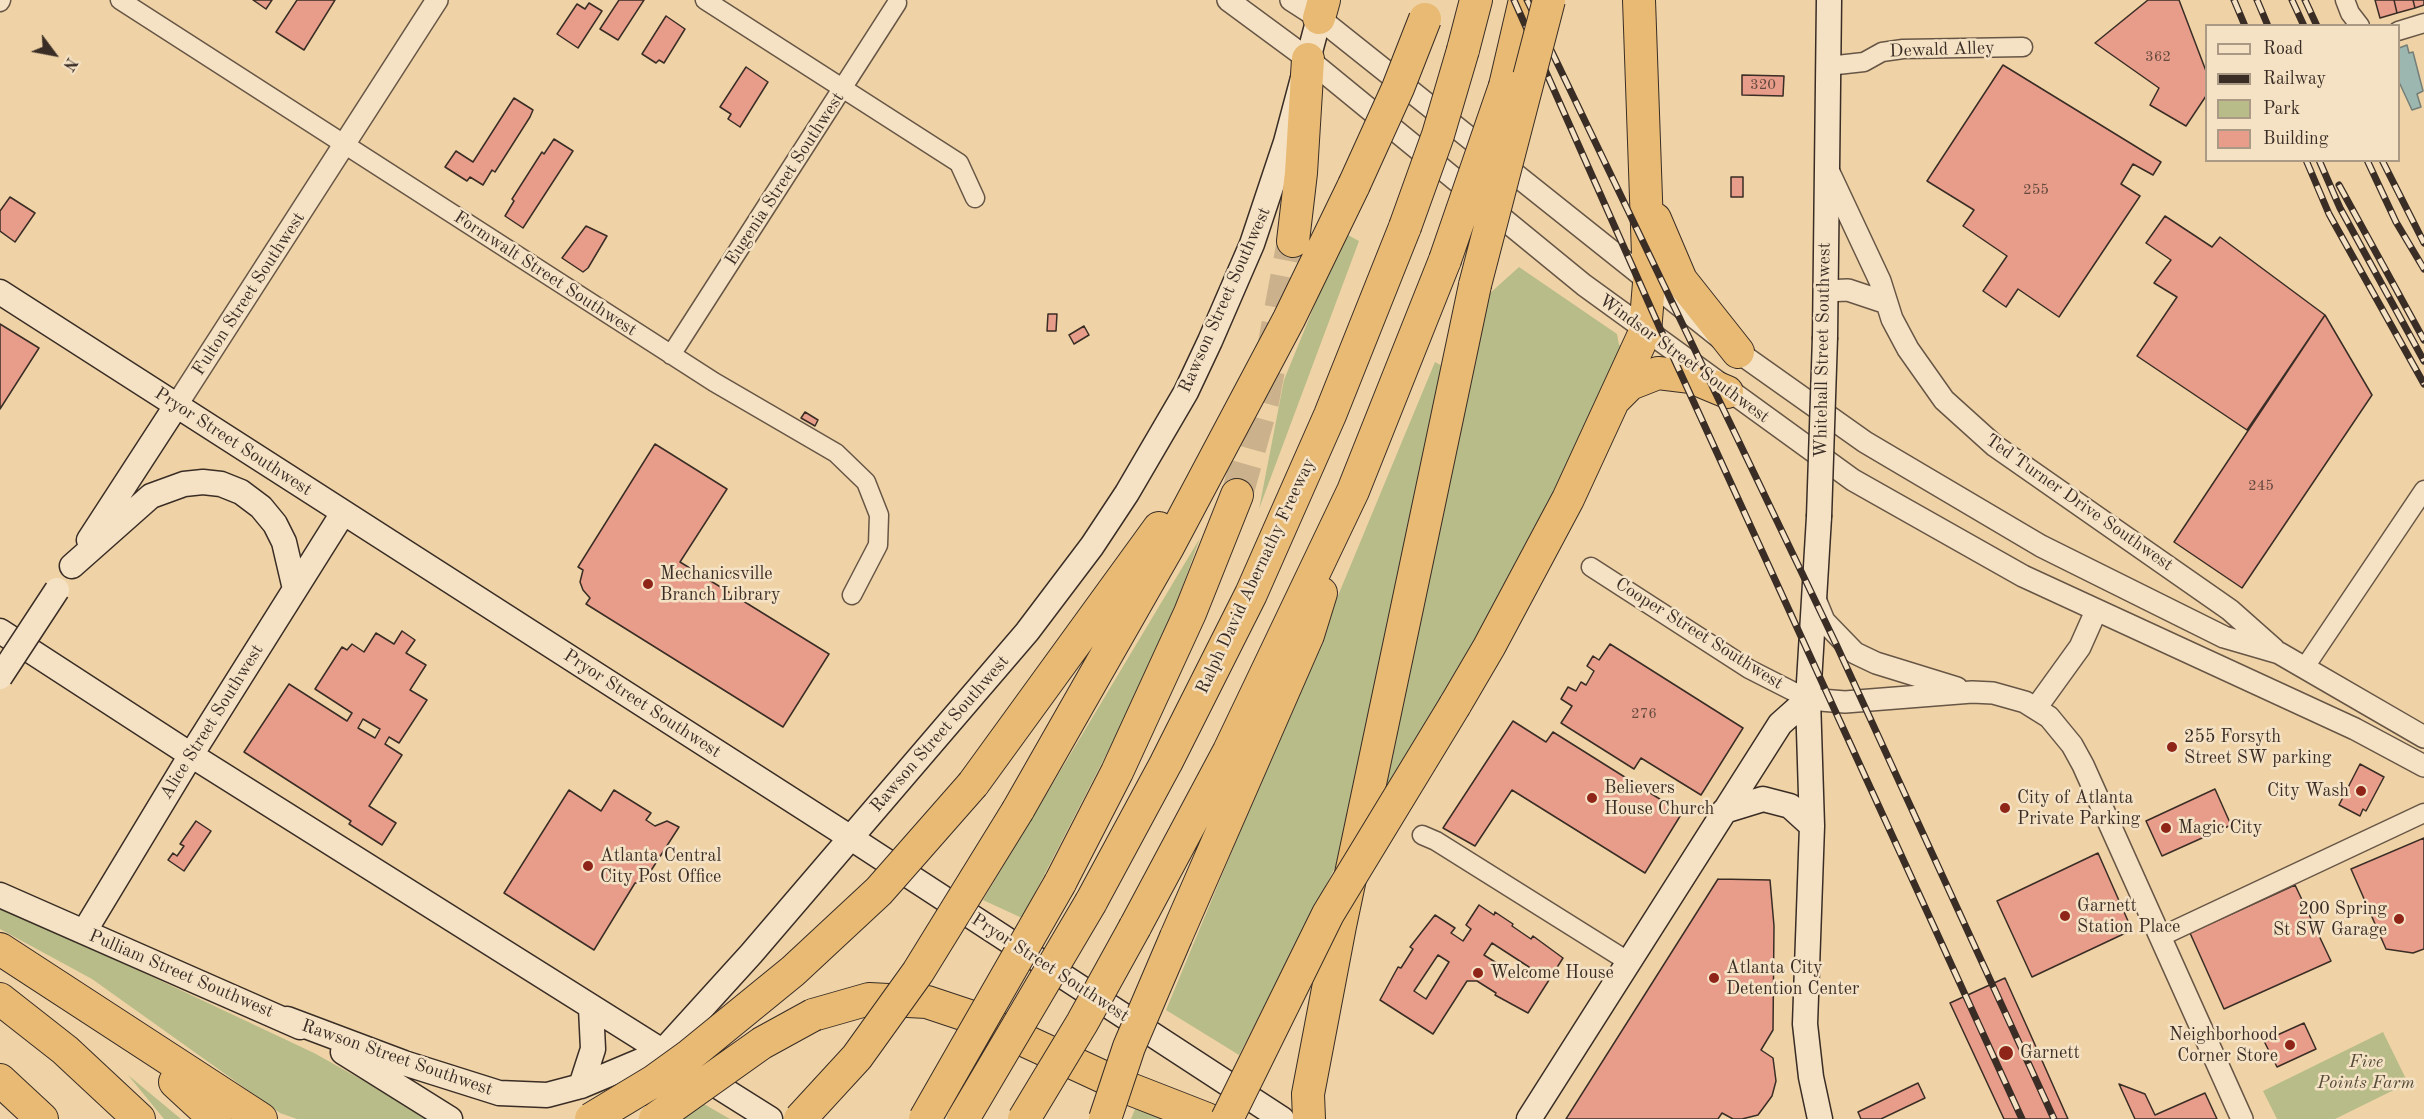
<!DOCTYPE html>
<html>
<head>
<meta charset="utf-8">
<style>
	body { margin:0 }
	#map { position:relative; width:2424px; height:1119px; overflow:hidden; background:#efd3a6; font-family:"Old Standard TT",serif }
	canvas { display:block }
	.legend { position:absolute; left:2205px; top:24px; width:195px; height:138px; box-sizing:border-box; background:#f5e2c5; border:2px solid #aa9a85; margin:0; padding:8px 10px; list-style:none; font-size:18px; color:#3a2d25 }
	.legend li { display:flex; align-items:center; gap:12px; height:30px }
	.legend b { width:30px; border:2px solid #aa9a85 }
	.north { position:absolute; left:24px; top:24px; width:60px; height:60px; -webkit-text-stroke:4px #f5e2c5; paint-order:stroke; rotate:122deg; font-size:16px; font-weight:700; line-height:24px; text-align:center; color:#3a2d25 }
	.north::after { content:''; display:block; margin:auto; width:21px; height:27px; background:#3a2d25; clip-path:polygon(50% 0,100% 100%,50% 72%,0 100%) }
</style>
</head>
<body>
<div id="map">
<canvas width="2424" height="1119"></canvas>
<ul class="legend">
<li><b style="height:8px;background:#f5e2c5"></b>Road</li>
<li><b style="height:8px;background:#3a2d25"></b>Railway</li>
<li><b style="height:16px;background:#b7bc88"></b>Park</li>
<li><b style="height:16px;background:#e79d8a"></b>Building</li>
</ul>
<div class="north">N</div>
</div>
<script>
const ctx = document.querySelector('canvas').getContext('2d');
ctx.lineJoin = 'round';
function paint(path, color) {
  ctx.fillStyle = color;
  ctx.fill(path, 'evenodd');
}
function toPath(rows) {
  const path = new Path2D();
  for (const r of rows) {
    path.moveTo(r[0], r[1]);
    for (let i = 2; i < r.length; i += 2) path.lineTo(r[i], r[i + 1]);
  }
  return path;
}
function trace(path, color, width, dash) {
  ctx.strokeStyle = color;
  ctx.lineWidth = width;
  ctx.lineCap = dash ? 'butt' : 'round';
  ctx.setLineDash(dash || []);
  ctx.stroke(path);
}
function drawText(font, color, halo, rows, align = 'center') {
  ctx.font = font + ' "Old Standard TT",serif';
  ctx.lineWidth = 5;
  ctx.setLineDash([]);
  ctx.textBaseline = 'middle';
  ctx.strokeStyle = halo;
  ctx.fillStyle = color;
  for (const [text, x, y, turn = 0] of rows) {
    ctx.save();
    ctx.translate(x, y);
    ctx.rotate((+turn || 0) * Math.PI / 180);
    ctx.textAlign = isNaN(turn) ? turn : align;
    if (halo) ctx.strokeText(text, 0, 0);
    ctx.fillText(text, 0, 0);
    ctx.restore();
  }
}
const green = toPath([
	[1344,233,1359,241,1259,509,1284,380],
	[1519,267,1617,334,1619,345,1625,346,1623,355,1554,492,1527,557,1470,657,1372,810,1488,295],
	[1435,362,1444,367,1347,844,1239,1055,1166,1010],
	[1200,538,1158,654,1022,918,983,900],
	[0,905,314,1053,432,1119,297,1119,280,1113,92,979,0,929],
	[2383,1032,2408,1083,2335,1119,2277,1119,2263,1091],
	[128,1075,181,1119,164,1119],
	[1139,1099,1180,1119,1131,1119],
	[697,1100,730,1119,674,1119]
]);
const water = toPath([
	[2407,45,2409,53,2413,52,2423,91,2417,94,2421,107,2412,110,2399,82,2399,48,2407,45]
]);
const building = toPath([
	[253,0,272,0,266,9,253,0],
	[297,0,335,0,304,50,276,32,297,0],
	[619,0,644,0,618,40,600,29,619,0],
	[2148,0,2179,0,2206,71,2206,96,2186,126,2150,105,2159,88,2095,43,2148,0],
	[2375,0,2394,0,2397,13,2380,18,2375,0],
	[2394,0,2413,0,2415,8,2397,13,2394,0],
	[2413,0,2424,0,2424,5,2415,8,2413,0],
	[589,3,602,11,578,48,557,34,577,4,585,9,589,3],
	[666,16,685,29,664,63,659,60,656,63,642,54,666,16],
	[2003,65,2161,162,2153,175,2133,164,2121,184,2140,196,2059,317,2018,289,2006,307,1983,291,2007,256,1963,226,1974,210,1927,181,2003,65],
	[746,67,768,82,740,127,728,119,731,114,720,107,746,67],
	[1742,75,1784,76,1783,96,1742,95,1742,75],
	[514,98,533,110,530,117,495,172,492,170,483,185,470,177,467,181,445,167,456,151,473,162,514,98],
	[554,139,573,151,523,228,505,216,514,201,512,199,542,152,544,154,554,139],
	[1731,177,1743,177,1743,197,1731,197,1731,177],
	[10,197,35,213,15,242,0,231,0,211,10,197],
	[2165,216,2212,247,2220,237,2325,315,2247,430,2137,356,2177,297,2154,283,2171,260,2146,243,2165,216],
	[586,226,607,236,588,268,583,272,562,258,586,226],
	[1048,314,1057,314,1056,331,1047,331,1048,314],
	[2325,315,2372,395,2242,588,2174,542,2325,315],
	[0,324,39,348,0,409,0,324],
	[1084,326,1089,335,1074,344,1069,335,1084,326],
	[805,412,818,420,815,426,801,418,805,412],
	[655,444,727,489,680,562,829,654,783,727,586,604,590,598,583,590,580,582,583,570,578,567,655,444],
	[402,631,415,640,406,653,426,665,410,690,427,700,399,743,389,737,385,744,402,755,369,806,396,823,382,845,349,824,351,821,244,752,289,684,347,721,352,713,315,689,342,647,347,650,352,644,364,652,376,633,394,644,402,631],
	[363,719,380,729,375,738,358,728,363,719],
	[1610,644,1743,728,1701,795,1641,758,1634,769,1561,723,1572,706,1561,699,1568,687,1576,691,1581,682,1586,685,1594,671,1587,666,1593,656,1599,660,1610,644],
	[1513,721,1546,742,1553,732,1682,813,1645,873,1512,790,1475,846,1443,828,1513,721],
	[2360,764,2384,777,2366,811,2363,809,2360,816,2339,805,2360,764],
	[2215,789,2231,825,2162,856,2146,821,2215,789],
	[569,790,601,811,614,790,651,813,646,820,655,826,667,821,679,827,643,883,635,883,594,950,504,893,569,790],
	[196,821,211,831,184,871,168,860,173,853,177,856,184,846,180,844,196,821],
	[2424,838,2424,949,2413,953,2386,949,2351,869,2424,838],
	[2098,853,2132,930,2032,977,1997,901,2098,853],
	[1718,879,1770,880,1774,926,1773,1030,1761,1050,1773,1058,1776,1081,1772,1096,1758,1115,1742,1119,1733,1119,1722,1113,1718,1119,1566,1119,1718,879],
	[2295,885,2331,961,2224,1009,2190,933,2295,885],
	[1479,905,1494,915,1495,912,1513,924,1512,926,1531,939,1533,936,1563,958,1528,1013,1495,995,1496,993,1477,981,1467,981,1433,1034,1380,1000,1398,967,1401,968,1413,949,1410,947,1435,915,1455,928,1451,933,1463,941,1471,929,1466,925,1479,905],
	[1492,943,1529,967,1522,979,1484,955,1492,943],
	[1438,955,1449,962,1426,999,1414,991,1438,955],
	[2005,978,2028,1029,2068,1119,2004,1119,1950,1003,2005,978],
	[2304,1023,2316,1049,2277,1067,2264,1041,2304,1023],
	[1918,1083,1925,1098,1881,1119,1861,1119,1858,1112,1918,1083],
	[2119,1084,2145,1094,2155,1115,2205,1093,2217,1119,2135,1119,2119,1084]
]);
const motorwayTunnel = toPath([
	[1237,495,1263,402,1293,241]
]);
const minor = toPath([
	[120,0,714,382,836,453,866,482,879,515,878,545,852,595],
	[705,0,959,163,975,198],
	[2345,0,2350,13,2360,26],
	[0,2,1,0],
	[2398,31,2424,23],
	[1828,66,1864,62,1882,52,1903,49,2023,47],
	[671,355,897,3],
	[1591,567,1749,669,1808,699],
	[2305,667,2424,490],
	[1422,835,1436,841,1629,962],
	[2162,936,2424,813]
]);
const tertiary = toPath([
	[1228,0,1308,59,1584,285,1853,480,2023,576,2355,729,2424,766],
	[1291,0,1319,18,1738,352,1865,442,2041,546,2224,637,2279,653,2424,737],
	[1827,168,1880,281,1892,319,1908,349,1944,400,1995,446,2230,610,2274,649],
	[1825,291,1848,290,1887,303],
	[176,406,437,0],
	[1815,599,1824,621,1855,653,1876,663,1957,688],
	[1808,699,1845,702,1972,692,1993,693,2025,702,2049,717,2072,745,2083,765,2242,1119],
	[2036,708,2080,647,2096,611]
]);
const secondary = toPath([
	[0,292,851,838,1282,1119],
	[1825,337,1829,0],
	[1819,517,1808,699,1812,826,1805,1024,1811,1077,1820,1119],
	[89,540,176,406],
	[72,566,151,496,184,484,203,482,221,484,241,492,261,507,275,524,284,542,295,589],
	[0,631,191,755,770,1119],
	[1724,811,1763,799,1790,806,1812,826],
	[0,895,300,1027],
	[84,932,191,755,343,513],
	[287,1019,404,1063,499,1093,547,1095,581,1086,662,1052,751,954,1027,632,1092,546,1127,493,1186,392,1210,341,1252,244,1286,142,1319,18],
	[343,1052,450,1119],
	[581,1086,593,1049,591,1008],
	[1529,1119,1780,724,1808,699]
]);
const motorway = toPath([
	[1319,18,1324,0],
	[1463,50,1476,0],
	[1505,86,1525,0],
	[1655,219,1681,280,1738,352],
	[1293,241,1301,173,1308,59],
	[1615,399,1630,384,1658,373,1691,377,1727,392],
	[1455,705,1489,647,1568,499,1645,332,1649,283,1639,0],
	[973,784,1159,528],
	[1018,810,1168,547,1289,319,1354,185],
	[1060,883,1117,772,1190,613,1237,495],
	[1091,902,1166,763,1251,594,1330,415,1405,227],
	[1135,927,1229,751,1353,491,1445,260],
	[1176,937,1308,635,1321,593],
	[0,949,261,1119],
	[0,999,65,1050,139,1119],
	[813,1015,869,999,927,1002,978,1019,1125,1087,1207,1119],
	[0,1080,42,1119],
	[175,1082,215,1119],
	[1309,1119,1308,1094,1340,926,1475,285]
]);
const rail = toPath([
	[1514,0,1658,324,2022,1119],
	[1527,0,1836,644,2054,1119],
	[2234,0,2245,26],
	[2257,0,2268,26],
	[2292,0,2304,26],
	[2305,0,2317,26],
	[2306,160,2329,214,2424,384],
	[2319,160,2340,208,2424,361],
	[2367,160,2396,222,2424,269],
	[2382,160,2424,243],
	[2339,185,2424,340]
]);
const secondaryBridge = toPath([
	[1819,517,1825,337],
	[0,677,57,590]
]);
const motorwayBridge = toPath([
	[1354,185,1398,88,1425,19],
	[1405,227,1438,135,1463,50],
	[1445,260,1505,86],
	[1475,285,1549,0],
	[591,1119,654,1081,690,1055,793,971,879,891,973,784],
	[655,1119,762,1043,813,1015],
	[800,1119,857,1057,918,972,1018,810],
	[925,1119,1060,883],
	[963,1119,1091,902],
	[1024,1119,1082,1023,1135,927],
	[1105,1119,1129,1047,1176,937],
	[1227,1119,1328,914,1455,705]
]);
const markers = [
	[648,584,6,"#8f2418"],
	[2172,747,6,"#8f2418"],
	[2361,791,6,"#8f2418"],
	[1592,798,6,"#8f2418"],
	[2005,808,6,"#8f2418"],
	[2166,828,6,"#8f2418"],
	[588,866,6,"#8f2418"],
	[2065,916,6,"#8f2418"],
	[2399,919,6,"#8f2418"],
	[1478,973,6,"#8f2418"],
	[1714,978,6,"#8f2418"],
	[2290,1045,6,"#8f2418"],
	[2006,1053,8,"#8f2418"]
];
const numberNames = [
	["362",2158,57],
	["320",1763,85],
	["255",2036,190],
	["245",2261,486],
	["276",1644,714]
];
const streetNames = [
	["Dewald Alley",1942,50,-2],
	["Eugenia Street Southwest",785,179,-57],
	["Formwalt Street Southwest",545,274,33],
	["Fulton Street Southwest",249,294,-57],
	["Rawson Street Southwest",1225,300,-66],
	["Whitehall Street Southwest",1823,350,-89],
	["Windsor Street Southwest",1684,359,36],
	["Pryor Street Southwest",233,442,33],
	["Ted Turner Drive Southwest",2079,503,35],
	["Ralph David Abernathy Freeway",1256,576,-65],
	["Cooper Street Southwest",1699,634,32],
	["Pryor Street Southwest",642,704,33],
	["Alice Street Southwest",212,722,-58],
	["Rawson Street Southwest",940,734,-49],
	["Pryor Street Southwest",1050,968,33],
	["Pulliam Street Southwest",181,974,23],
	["Rawson Street Southwest",397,1058,19]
];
const poiNames = [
	["Mechanicsville",660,574],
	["Branch Library",660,595],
	["255 Forsyth",2184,737],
	["Street SW parking",2184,758],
	["Believers",1604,788],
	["House Church",1604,809],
	["City Wash",2349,791,"right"],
	["City of Atlanta",2017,798],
	["Private Parking",2017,819],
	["Magic City",2178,828],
	["Atlanta Central",600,856],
	["City Post Office",600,877],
	["Garnett",2077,906],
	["Station Place",2077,927],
	["200 Spring",2387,909,"right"],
	["St SW Garage",2387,930,"right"],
	["Atlanta City",1726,968],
	["Detention Center",1726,989],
	["Welcome House",1490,973],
	["Neighborhood",2278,1035,"right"],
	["Corner Store",2278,1056,"right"],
	["Garnett",2020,1053]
];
const parkNames = [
	["Five",2366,1062],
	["Points Farm",2366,1083]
];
paint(green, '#b7bc88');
paint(water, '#9cb6b0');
trace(water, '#757f78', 1.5);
paint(building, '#e79d8a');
trace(building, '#3a2d25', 1.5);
trace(motorwayTunnel, '#cbb28c', 32, [32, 16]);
trace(minor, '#675645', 21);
trace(tertiary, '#675645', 24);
trace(secondary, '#3a2d25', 27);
trace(motorway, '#3a2d25', 34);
trace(minor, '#f5e2c5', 18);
trace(tertiary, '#f5e2c5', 21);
trace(secondary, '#f5e2c5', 24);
trace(motorway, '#e8ba73', 32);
trace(rail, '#3a2d25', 7);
trace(rail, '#f5e2c5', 4.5, [14]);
trace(secondaryBridge, '#3a2d25', 27, []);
trace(motorwayBridge, '#3a2d25', 34, []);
trace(secondaryBridge, '#f5e2c5', 24);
trace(motorwayBridge, '#e8ba73', 32);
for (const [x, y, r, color] of markers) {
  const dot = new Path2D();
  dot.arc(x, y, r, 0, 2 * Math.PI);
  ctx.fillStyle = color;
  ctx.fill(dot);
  trace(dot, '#f5e2c5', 2);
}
drawText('15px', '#65493e', null, numberNames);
drawText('18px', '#3a2d25', '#f5e2c5', streetNames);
drawText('18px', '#3a2d25', '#f5e2c5', poiNames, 'left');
drawText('italic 18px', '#534a39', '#f5e2c5', parkNames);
</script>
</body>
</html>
